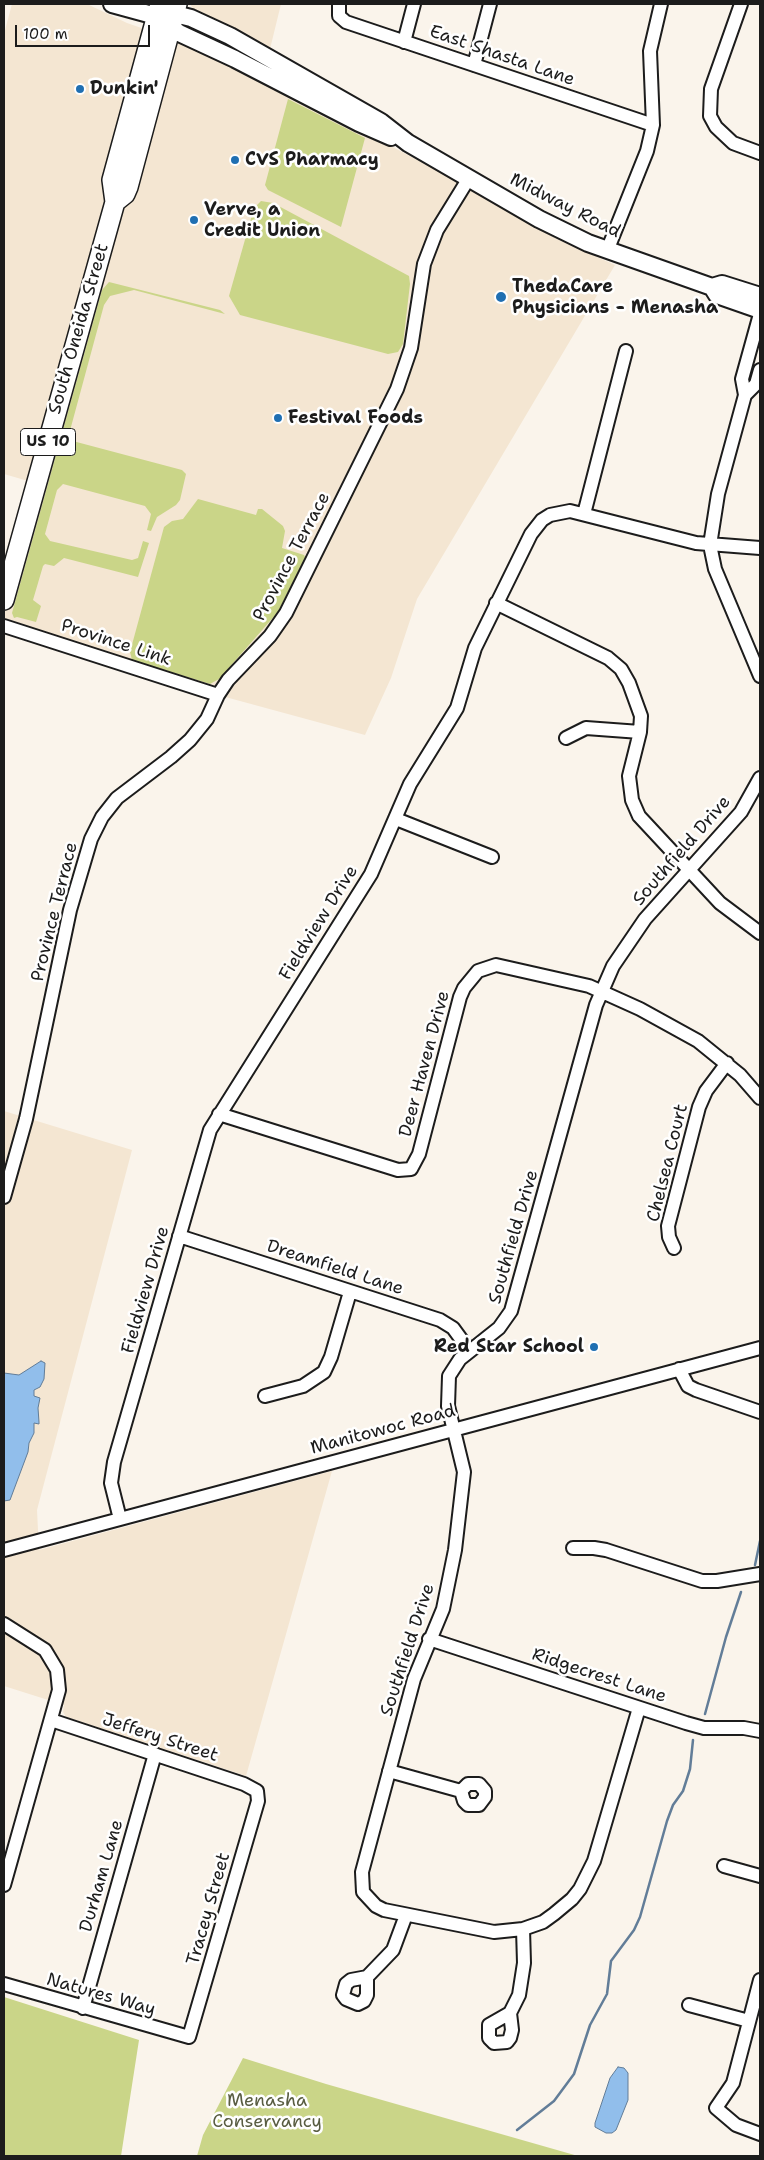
<!DOCTYPE html>
<html>
<head>
<meta charset="utf-8">
<style>
	body { margin:0 }
	#map { position:relative; width:764px; height:2160px; overflow:hidden; background:#faf4eb; font-family:"Shantell Sans",sans-serif }
	canvas { display:block }
	.frame { position:absolute; inset:0; border:5px solid #1c1c1c; pointer-events:none }
	.scale { position:absolute; left:15px; top:25px; width:135px; height:22px; box-sizing:border-box; border:2px solid #1c1c1c; border-top:0; padding-left:6px; font-size:15px; line-height:18px; white-space:nowrap; color:#1c1c1c; -webkit-text-stroke:4px #fff; paint-order:stroke }
</style>
</head>
<body>
<div id="map">
<canvas width="764" height="2160"></canvas>
<div class="frame"></div>
<div class="scale">100 m</div>
</div>
<script>
const ctx = document.querySelector('canvas').getContext('2d');
ctx.lineJoin = 'round';
function paint(path, color) {
  ctx.fillStyle = color;
  ctx.fill(path, 'evenodd');
}
function toPath(rows) {
  const path = new Path2D();
  for (const r of rows) {
    path.moveTo(r[0], r[1]);
    for (let i = 2; i < r.length; i += 2) path.lineTo(r[i], r[i + 1]);
  }
  return path;
}
function trace(path, color, width, dash) {
  ctx.strokeStyle = color;
  ctx.lineWidth = width;
  ctx.lineCap = dash ? 'butt' : 'round';
  ctx.setLineDash(dash || []);
  ctx.stroke(path);
}
function drawText(font, color, halo, rows, align = 'center') {
  ctx.font = font + ' "Shantell Sans",sans-serif';
  ctx.lineWidth = 5;
  ctx.setLineDash([]);
  ctx.textBaseline = 'middle';
  ctx.strokeStyle = halo;
  ctx.fillStyle = color;
  for (const [text, x, y, turn = 0] of rows) {
    ctx.save();
    ctx.translate(x, y);
    ctx.rotate((+turn || 0) * Math.PI / 180);
    ctx.textAlign = isNaN(turn) ? turn : align;
    if (halo) ctx.strokeText(text, 0, 0);
    ctx.fillText(text, 0, 0);
    ctx.restore();
  }
}
const built = toPath([
	[12,4,87,4,127,23,188,44,322,110,450,177,557,239,615,265,417,599,391,678,365,735,218,695,4,626,4,600,35,483,4,474,4,34],
	[190,4,281,4,270,49,197,14],
	[4,1111,132,1150,37,1510,39,1550,332,1471,246,1776,66,1717,63,1712,64,1705,4,1686]
]);
const green = toPath([
	[288,99,365,138,341,227,268,190,265,185],
	[261,201,273,203,409,276,410,284,403,344,398,352,388,354,240,315,229,296,254,208],
	[109,282,220,310,225,314,134,290,110,296,104,305,68,438,69,440,182,470,186,474,180,500,176,505,157,517,151,531,147,530,151,514,145,506,63,484,57,490,45,534,50,541,132,560,138,558,143,541,149,543,138,577,64,558,54,566,45,564,43,566,33,600,41,606,36,622,17,617,14,618,12,613,102,290],
	[198,499,256,515,258,509,262,509,283,526,285,531,282,548,304,555,305,557,278,612,219,679,210,684,132,660,130,652,164,527,172,521,183,519],
	[4,1997,139,2040,121,2156,4,2156],
	[243,2058,326,2084,578,2156,197,2156,203,2135]
]);
const water = toPath([
	[41,1361,45,1363,44,1379,40,1387,34,1390,34,1396,40,1398,38,1408,39,1422,39,1424,34,1423,34,1433,29,1443,28,1452,10,1500,4,1501,4,1373,19,1375,41,1361],
	[618,2067,624,2068,628,2073,628,2100,616,2130,612,2133,606,2133,595,2127,595,2123,610,2078,618,2067]
]);
const stream = toPath([
	[755,1565,760,1541],
	[705,1714,726,1637,741,1592],
	[517,2130,554,2101,574,2074,590,2025,607,1994,611,1961,634,1930,640,1917,667,1821,673,1805,683,1791,690,1769,693,1740]
]);
const minor = toPath([
	[339,4,339,16,346,22,653,125],
	[741,4,711,89,710,116,716,127,733,143,760,153],
	[404,42,414,4],
	[474,65,490,4],
	[607,251,647,151,653,125,650,51,661,4],
	[760,314,742,379,745,395,718,494,710,545,715,569,760,676],
	[745,395,756,384,760,370],
	[584,514,626,351],
	[496,603,608,658,621,669,629,683,641,716,640,732,629,776,632,800,639,816,720,903,760,933],
	[4,626,218,695],
	[566,738,586,728,640,732],
	[396,819,492,857],
	[219,1114,398,1170,411,1169,419,1154,460,997,464,988,478,971,496,965,589,986,640,1009,698,1041,740,1075,760,1098],
	[4,1197,26,1119,70,910,91,839,102,817,117,798,171,757,190,740,207,719,218,695,228,680,270,636,286,613,397,389,411,348,424,264,437,230,469,178],
	[179,1236,440,1320,453,1328,469,1350],
	[674,1248,669,1237,668,1226,699,1107,706,1091,727,1063],
	[679,1369,688,1386,696,1390,760,1412],
	[265,1396,303,1386,324,1372,331,1357,350,1292],
	[120,1519,111,1483,114,1462,210,1130,371,874,410,784,457,708,475,648,531,534,542,520,550,515,570,511,696,543,760,548],
	[573,1548,594,1548,606,1550,702,1581,717,1581,760,1574],
	[4,1550,760,1348],
	[4,1624,45,1650,57,1670,59,1690,4,1885],
	[429,1639,686,1723,704,1728,744,1728,760,1731],
	[639,1708,594,1861,580,1889,572,1899,554,1914,543,1922,523,1929,494,1932,384,1910,376,1906,363,1892,362,1872,414,1679,443,1609,455,1550,464,1472,448,1406,449,1376,460,1359,499,1328,511,1311,596,1005,613,966,645,919,741,812,760,778],
	[389,1771,461,1791,464,1801,468,1805,479,1805,485,1797,485,1791,479,1784,468,1784,461,1791],
	[724,1866,760,1876],
	[367,1977,367,1995,364,2001,358,2004,346,1999,343,1995,346,1984,351,1980,367,1977,393,1950,406,1915],
	[760,1980,733,2083,716,2108,736,2125,760,2134],
	[4,1984,189,2037,258,1801,257,1791,244,1784,51,1720],
	[689,2005,749,2021],
	[83,2008,155,1754],
	[510,2013,512,2030,510,2038,507,2042,494,2043,489,2038,489,2025,510,2013,519,1995,524,1963,523,1929]
]);
const major = toPath([
	[112,4,156,16,175,14,191,18,230,36,381,122,408,143,539,219,588,243,712,287,722,284,760,296],
	[161,21,179,33,235,59,359,123,391,137],
	[712,287,717,295,760,310]
]);
const highway = toPath([
	[115,202,125,194,128,187,177,4],
	[4,600,115,202,112,180,160,4]
]);
const markers = [
	[80,89,5,"#1f6fb2"],
	[235,160,5,"#1f6fb2"],
	[194,220,5,"#1f6fb2"],
	[501,297,6,"#1f6fb2"],
	[278,418,5,"#1f6fb2"],
	[594,1347,5,"#1f6fb2"]
];
const shields = [
	[48,442,55]
];
const shieldNames = [
	["US 10",48,442]
];
const streetNames = [
	["East Shasta Lane",502,56,19],
	["Midway Road",565,206,27],
	["South Oneida Street",79,329,-74],
	["Province Terrace",292,557,-62],
	["Province Link",116,643,18],
	["Southfield Drive",682,851,-49],
	["Province Terrace",55,912,-76],
	["Fieldview Drive",319,923,-58],
	["Deer Haven Drive",425,1064,-75],
	["Chelsea Court",668,1163,-76],
	["Southfield Drive",514,1237,-74],
	["Dreamfield Lane",335,1268,18],
	["Fieldview Drive",146,1290,-74],
	["Manitowoc Road",383,1430,-15],
	["Southfield Drive",408,1650,-72],
	["Ridgecrest Lane",599,1676,18],
	["Jeffery Street",160,1738,18],
	["Durham Lane",102,1876,-74],
	["Tracey Street",209,1909,-74],
	["Natures Way",101,1995,16]
];
const poiNames = [
	["Dunkin'",90,89],
	["CVS Pharmacy",245,160],
	["Verve, a",204,210],
	["Credit Union",204,231],
	["ThedaCare",512,287],
	["Physicians - Menasha",512,308],
	["Festival Foods",288,418],
	["Red Star School",584,1347,"right"]
];
const parkNames = [
	["Menasha",267,2101],
	["Conservancy",267,2122]
];
paint(built, '#f4e6d2');
paint(green, '#cad588');
paint(water, '#91beeb');
trace(water, '#627d98', 1);
trace(stream, '#627d98', 2.5);
trace(minor, '#1c1c1c', 16);
trace(major, '#1c1c1c', 20);
trace(highway, '#1c1c1c', 22);
trace(minor, '#fff', 12);
trace(major, '#fff', 16);
trace(highway, '#fff', 19);
for (const [x, y, r, color] of markers) {
  const dot = new Path2D();
  dot.arc(x, y, r, 0, 2 * Math.PI);
  ctx.fillStyle = color;
  ctx.fill(dot);
  trace(dot, '#fff', 2);
}
for (const [x, y, w] of shields) {
  const box = new Path2D();
  box.roundRect(x - w / 2, y - 13.5, w, 27, 4);
  ctx.fillStyle = '#fff';
  ctx.fill(box);
  trace(box, '#1c1c1c', 1);
}
drawText('bold 16px', '#1c1c1c', null, shieldNames);
drawText('18px', '#1c1c1c', '#fff', streetNames);
drawText('bold 18px', '#1c1c1c', '#fff', poiNames, 'left');
drawText('18px', '#595d42', '#fff', parkNames);
</script>
</body>
</html>
